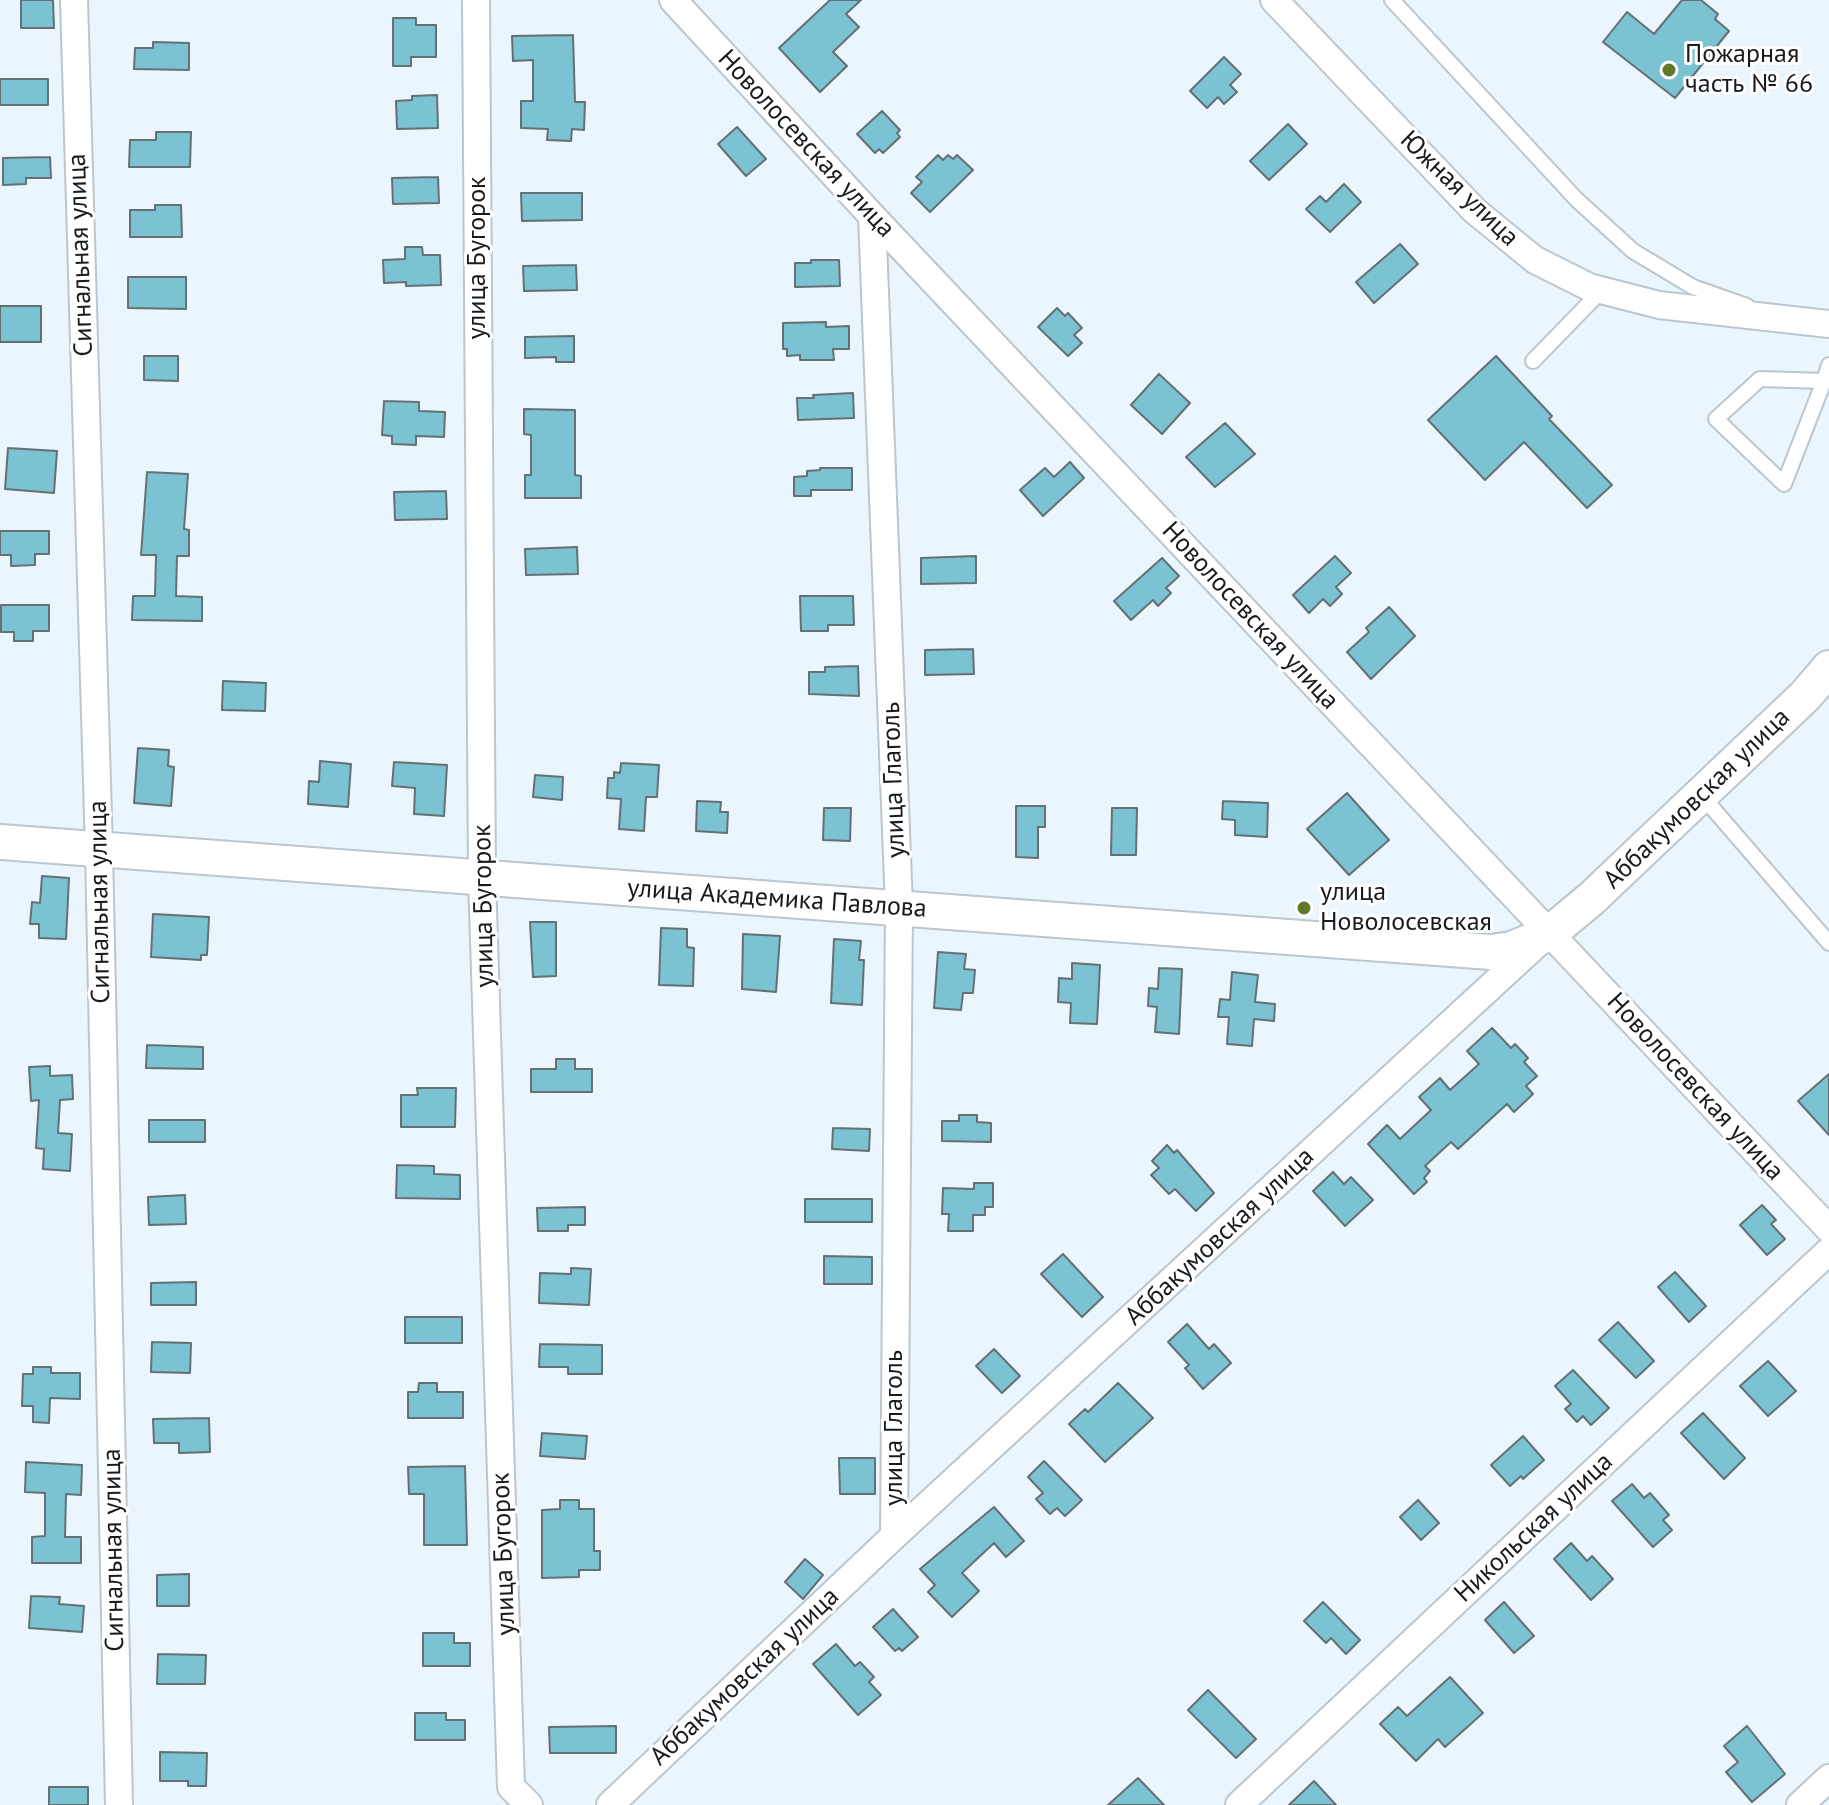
<!DOCTYPE html>
<html>
<head>
<meta charset="utf-8">
<style>
	body { margin:0 }
	canvas { display:block; background:#eaf5fd }
</style>
</head>
<body>
<canvas width="1829" height="1805"></canvas>
<script>
const ctx = document.querySelector('canvas').getContext('2d');
ctx.lineJoin = 'round';
function paint(path, color) {
  ctx.fillStyle = color;
  ctx.fill(path, 'evenodd');
}
function toPath(rows) {
  const path = new Path2D();
  for (const r of rows) {
    path.moveTo(r[0], r[1]);
    for (let i = 2; i < r.length; i += 2) path.lineTo(r[i], r[i + 1]);
  }
  return path;
}
function trace(path, color, width, dash) {
  ctx.strokeStyle = color;
  ctx.lineWidth = width;
  ctx.lineCap = dash ? 'butt' : 'round';
  ctx.setLineDash(dash || []);
  ctx.stroke(path);
}
function drawText(font, color, halo, rows, align = 'center') {
  ctx.font = font + ' "PT Sans",sans-serif';
  ctx.lineWidth = 6;
  ctx.setLineDash([]);
  ctx.textBaseline = 'middle';
  ctx.strokeStyle = halo;
  ctx.fillStyle = color;
  for (const [text, x, y, turn = 0] of rows) {
    ctx.save();
    ctx.translate(x, y);
    ctx.rotate((+turn || 0) * Math.PI / 180);
    ctx.textAlign = isNaN(turn) ? turn : align;
    if (halo) ctx.strokeText(text, 0, 0);
    ctx.fillText(text, 0, 0);
    ctx.restore();
  }
}
const building = toPath([
	[21,0,53,0,54,28,21,28,21,0],
	[830,0,861,0,846,14,859,27,833,52,847,66,820,92,779,48,830,0],
	[1682,0,1701,0,1718,14,1715,19,1729,31,1675,98,1603,42,1627,12,1654,34,1682,0],
	[393,18,416,18,416,25,436,25,436,57,411,57,411,66,393,66,393,18],
	[573,35,575,102,585,102,584,130,572,129,571,141,547,140,548,129,521,128,521,101,533,101,533,60,513,61,512,36,573,35],
	[153,42,189,43,189,70,134,69,135,48,153,48,153,42],
	[1224,57,1241,74,1230,85,1237,92,1224,104,1218,97,1207,108,1190,91,1224,57],
	[0,79,48,79,48,105,0,105,0,79],
	[437,95,438,128,397,129,396,101,412,100,412,96,437,95],
	[882,111,900,130,897,133,900,137,883,153,879,149,875,153,857,134,882,111],
	[1288,124,1307,144,1269,180,1250,161,1288,124],
	[737,127,766,159,746,176,718,144,737,127],
	[156,132,191,132,190,167,129,167,130,140,156,140,156,132],
	[938,155,943,160,948,155,953,159,957,155,973,170,930,212,911,193,922,182,916,177,938,155],
	[50,157,51,178,26,178,26,184,3,185,3,158,50,157],
	[438,177,439,203,393,204,392,178,438,177],
	[1344,184,1361,202,1330,232,1306,209,1320,196,1326,202,1344,184],
	[521,193,582,193,582,220,522,221,521,193],
	[155,205,181,205,182,237,130,237,130,210,155,210,155,205],
	[1400,244,1418,264,1374,303,1356,282,1400,244],
	[405,247,422,247,423,255,440,255,441,285,406,286,406,282,384,283,383,260,405,259,405,247],
	[811,260,839,260,840,286,795,287,795,263,811,263,811,260],
	[576,265,577,290,524,291,523,266,576,265],
	[128,277,186,277,186,309,128,308,128,277],
	[0,306,41,306,41,342,0,342,0,306],
	[1057,308,1065,316,1068,313,1082,328,1074,335,1082,343,1068,356,1038,327,1057,308],
	[826,322,826,327,849,326,849,349,833,349,834,360,800,360,800,355,787,356,787,349,783,349,783,323,826,322],
	[574,336,574,362,556,362,556,357,525,358,525,337,574,336],
	[144,356,178,356,178,381,144,380,144,356],
	[1496,356,1552,416,1549,419,1612,485,1587,508,1524,442,1485,480,1428,420,1496,356],
	[1159,374,1190,403,1162,434,1131,405,1159,374],
	[853,393,854,418,798,420,797,398,814,398,813,395,853,393],
	[384,401,419,402,419,411,445,412,444,437,416,436,416,445,392,444,392,436,382,435,384,401],
	[524,409,575,410,575,475,581,476,581,498,525,498,525,475,531,475,531,435,524,434,524,409],
	[1225,423,1255,454,1215,487,1186,457,1225,423],
	[8,448,57,451,54,493,5,489,8,448],
	[1070,462,1084,478,1043,516,1020,490,1045,468,1054,477,1070,462],
	[820,468,852,468,852,490,811,490,811,496,794,496,794,477,807,476,807,471,820,470,820,468],
	[147,472,188,474,184,529,189,530,189,556,177,556,176,596,202,597,202,621,132,620,133,596,155,596,156,555,141,555,147,472],
	[446,491,447,519,395,520,394,492,446,491],
	[0,531,49,531,49,554,35,554,35,565,11,566,11,555,0,555,0,531],
	[577,547,578,574,526,575,525,549,577,547],
	[976,556,976,583,921,584,921,558,976,556],
	[1335,556,1351,573,1336,587,1342,594,1330,606,1323,599,1309,613,1293,595,1335,556],
	[1162,558,1179,576,1166,588,1171,593,1158,606,1153,600,1131,620,1114,601,1162,558],
	[800,596,853,596,854,625,828,625,828,631,801,631,800,596],
	[1,605,49,605,49,631,33,631,33,641,14,641,14,632,1,632,1,605],
	[1389,607,1415,636,1371,679,1347,652,1369,632,1366,628,1389,607],
	[973,649,974,674,925,675,925,650,973,649],
	[858,666,859,696,809,694,809,672,825,672,825,667,858,666],
	[223,681,266,683,265,711,222,710,223,681],
	[138,748,169,750,168,766,174,767,171,806,134,803,138,748],
	[320,761,351,764,348,807,308,804,309,781,319,782,320,761],
	[394,762,447,765,444,816,414,814,415,788,392,786,394,762],
	[621,763,659,765,657,797,646,797,644,831,619,829,621,799,607,798,608,778,614,778,614,772,620,773,621,763],
	[535,775,563,777,562,800,533,797,535,775],
	[1347,793,1389,840,1349,875,1307,829,1347,793],
	[697,801,721,802,720,812,728,812,727,833,696,831,697,801],
	[1223,801,1268,803,1267,837,1235,835,1235,820,1222,819,1223,801],
	[1016,806,1045,806,1045,827,1038,827,1038,858,1016,857,1016,806],
	[824,808,851,808,850,841,823,840,824,808],
	[1112,808,1137,808,1136,855,1111,855,1112,808],
	[42,876,69,878,66,939,39,938,39,924,30,924,32,902,40,903,42,876],
	[153,914,209,917,207,955,201,955,201,960,151,957,153,914],
	[530,922,556,922,556,976,533,977,530,922],
	[661,928,687,929,687,947,694,948,693,986,659,985,661,928],
	[743,934,780,936,776,992,742,989,743,934],
	[834,939,861,941,859,960,864,960,862,1005,831,1003,834,939],
	[938,952,966,954,964,969,975,970,973,993,963,993,961,1010,934,1008,938,952],
	[1072,963,1100,965,1097,1024,1070,1023,1071,1003,1058,1002,1059,978,1072,979,1072,963],
	[1159,968,1182,969,1179,1034,1155,1032,1157,1007,1148,1006,1149,988,1158,989,1159,968],
	[1232,972,1258,975,1255,1002,1275,1004,1274,1021,1254,1019,1252,1046,1227,1044,1229,1017,1218,1017,1220,999,1230,1000,1232,972],
	[1492,1028,1511,1048,1515,1044,1528,1058,1524,1062,1537,1076,1526,1086,1533,1094,1514,1112,1507,1104,1458,1149,1451,1142,1425,1166,1430,1171,1424,1178,1427,1182,1414,1194,1368,1144,1387,1125,1400,1139,1431,1110,1419,1097,1440,1078,1450,1090,1479,1064,1467,1051,1492,1028],
	[147,1045,203,1047,203,1069,146,1068,147,1045],
	[556,1059,575,1059,575,1069,592,1069,592,1092,531,1092,531,1069,556,1069,556,1059],
	[50,1066,50,1076,72,1075,73,1099,60,1100,58,1133,72,1134,70,1171,43,1169,44,1149,36,1148,39,1100,31,1101,29,1067,50,1066],
	[1829,1074,1829,1135,1798,1101,1829,1074],
	[417,1088,456,1088,455,1127,401,1127,401,1095,418,1095,417,1088],
	[959,1115,977,1115,977,1122,991,1123,991,1142,942,1141,942,1121,959,1121,959,1115],
	[149,1120,205,1120,205,1142,149,1142,149,1120],
	[833,1128,870,1129,869,1151,832,1149,833,1128],
	[1167,1145,1174,1153,1177,1150,1214,1193,1196,1211,1175,1189,1169,1194,1151,1175,1159,1168,1152,1161,1167,1145],
	[397,1165,434,1166,434,1174,460,1175,460,1199,396,1198,397,1165],
	[1333,1172,1344,1184,1351,1177,1373,1200,1345,1226,1313,1191,1333,1172],
	[974,1183,993,1183,993,1207,985,1207,985,1215,973,1215,973,1231,948,1231,949,1214,942,1214,943,1188,974,1189,974,1183],
	[185,1195,186,1224,149,1225,148,1197,185,1195],
	[805,1199,872,1199,872,1222,805,1222,805,1199],
	[1762,1205,1776,1220,1771,1224,1785,1239,1767,1255,1740,1225,1762,1205],
	[585,1207,585,1225,568,1225,568,1231,538,1231,537,1208,585,1207],
	[1063,1254,1103,1297,1082,1317,1041,1274,1063,1254],
	[824,1256,872,1257,872,1284,824,1284,824,1256],
	[571,1268,591,1269,589,1305,539,1303,540,1273,571,1274,571,1268],
	[1675,1272,1706,1306,1689,1322,1658,1287,1675,1272],
	[196,1282,196,1305,151,1305,151,1283,196,1282],
	[405,1317,462,1317,462,1343,405,1343,405,1317],
	[1618,1322,1654,1361,1636,1378,1599,1340,1618,1322],
	[1187,1324,1209,1349,1214,1344,1231,1363,1203,1389,1185,1368,1189,1365,1168,1342,1187,1324],
	[152,1342,191,1343,190,1373,151,1372,152,1342],
	[540,1344,602,1345,602,1374,568,1374,568,1367,539,1367,540,1344],
	[994,1349,1020,1376,1002,1393,976,1366,994,1349],
	[1768,1361,1796,1391,1768,1416,1740,1386,1768,1361],
	[33,1367,51,1367,51,1373,80,1373,80,1399,50,1398,49,1423,33,1422,33,1406,22,1406,23,1374,33,1374,33,1367],
	[1573,1370,1609,1408,1591,1425,1583,1416,1577,1422,1565,1409,1571,1404,1555,1386,1573,1370],
	[419,1383,437,1383,437,1392,463,1392,463,1418,408,1418,408,1392,418,1392,419,1383],
	[1118,1383,1153,1418,1105,1462,1069,1424,1085,1409,1088,1412,1118,1383],
	[1703,1413,1745,1458,1724,1479,1681,1433,1703,1413],
	[209,1418,210,1452,179,1453,179,1443,154,1443,153,1419,209,1418],
	[542,1433,587,1436,585,1459,540,1456,542,1433],
	[1523,1436,1544,1460,1523,1479,1521,1476,1510,1486,1491,1465,1523,1436],
	[839,1458,875,1458,875,1494,840,1494,839,1458],
	[1044,1461,1082,1500,1065,1516,1057,1508,1050,1514,1036,1499,1043,1493,1028,1477,1044,1461],
	[26,1462,82,1465,81,1495,66,1494,65,1537,81,1537,81,1563,32,1563,32,1537,45,1536,45,1493,25,1492,26,1462],
	[465,1466,467,1545,424,1545,424,1494,409,1494,408,1467,465,1466],
	[1632,1484,1644,1498,1650,1493,1669,1515,1663,1520,1672,1530,1653,1547,1612,1501,1632,1484],
	[560,1500,579,1500,579,1509,594,1509,594,1551,600,1551,600,1570,579,1570,579,1577,542,1578,542,1510,560,1509,560,1500],
	[1418,1500,1439,1523,1421,1540,1400,1517,1418,1500],
	[994,1507,1024,1541,1006,1557,994,1543,962,1573,979,1591,952,1617,928,1592,935,1585,920,1569,994,1507],
	[1571,1543,1587,1561,1592,1556,1613,1579,1591,1600,1554,1559,1571,1543],
	[805,1559,823,1575,803,1599,785,1582,805,1559],
	[189,1574,189,1606,157,1606,157,1575,189,1574],
	[31,1596,60,1597,59,1604,84,1606,82,1632,29,1628,31,1596],
	[1323,1602,1360,1640,1346,1654,1331,1638,1326,1643,1304,1621,1323,1602],
	[1504,1602,1534,1636,1514,1653,1485,1620,1504,1602],
	[893,1609,918,1637,902,1651,899,1648,895,1651,873,1627,893,1609],
	[423,1633,454,1633,454,1643,470,1643,470,1666,423,1666,423,1633],
	[836,1644,855,1666,860,1662,874,1677,869,1682,881,1695,858,1715,813,1664,836,1644],
	[158,1654,206,1655,205,1684,157,1684,158,1654],
	[1450,1677,1483,1713,1445,1747,1438,1739,1416,1761,1380,1724,1398,1707,1407,1716,1450,1677],
	[1208,1690,1256,1739,1236,1758,1188,1710,1208,1690],
	[415,1713,446,1713,446,1720,465,1720,465,1740,415,1740,415,1713],
	[616,1726,616,1753,550,1753,549,1727,616,1726],
	[1747,1726,1785,1774,1752,1802,1726,1772,1738,1762,1724,1746,1747,1726],
	[160,1752,207,1753,206,1786,188,1786,188,1781,160,1781,160,1752],
	[1138,1778,1164,1805,1108,1805,1138,1778],
	[1314,1781,1336,1805,1289,1805,1314,1781],
	[49,1787,88,1787,88,1805,49,1805,49,1787]
]);
const service = toPath([
	[1392,0,1576,199,1633,251,1693,287,1747,306],
	[1533,361,1601,291],
	[1824,381,1760,379,1716,419,1784,484,1824,381,1829,365],
	[1702,796,1829,943]
]);
const minor = toPath([
	[74,0,99,850,119,1805],
	[476,0,482,877,511,1787,529,1805],
	[673,0,872,216,1829,1229],
	[1274,0,1475,211,1535,260,1589,287,1659,305,1829,324],
	[872,216,899,907,894,1536],
	[610,1805,894,1536,1539,942],
	[1239,1805,1829,1251],
	[1800,1805,1829,1778]
]);
const tertiary = toPath([
	[0,842,1491,952,1512,949,1550,933,1591,899,1805,696,1829,668]
]);
const markers = [
	[1669,70,8,"#61782a"],
	[1304,908,8,"#61782a"]
];
const poiNames = [
	["Пожарная",1685,55],
	["часть № 66",1685,85],
	["улица",1320,893],
	["Новолосевская",1320,923]
];
const streetNames = [
	["Новолосевская улица",806,144,47],
	["Южная улица",1459,189,44],
	["Сигнальная улица",81,255,-92],
	["улица Бугорок",478,258,-90],
	["Новолосевская улица",1250,616,47],
	["улица Глаголь",894,780,-92],
	["Аббакумовская улица",1697,799,-44],
	["улица Академика Павлова",777,899,4],
	["Сигнальная улица",100,902,-91],
	["улица Бугорок",484,906,-91],
	["Новолосевская улица",1695,1087,47],
	["Аббакумовская улица",1220,1237,-43],
	["улица Глаголь",895,1428,-90],
	["Никольская улица",1534,1528,-43],
	["Сигнальная улица",114,1550,-91],
	["улица Бугорок",504,1554,-92],
	["Аббакумовская улица",745,1677,-43]
];
paint(building, '#7bc3d3');
trace(building, '#647074', 2);
trace(service, '#bbc6ce', 18);
trace(minor, '#bbc6ce', 30);
trace(tertiary, '#bbc6ce', 38);
trace(service, '#fff', 14);
trace(minor, '#fff', 26);
trace(tertiary, '#fff', 34);
for (const [x, y, r, color] of markers) {
  const dot = new Path2D();
  dot.arc(x, y, r, 0, 2 * Math.PI);
  ctx.fillStyle = color;
  ctx.fill(dot);
  trace(dot, '#fff', 3);
}
drawText('26px', '#171b1d', '#fff', poiNames, 'left');
drawText('26px', '#171b1d', '#fff', streetNames);
</script>
</body>
</html>
